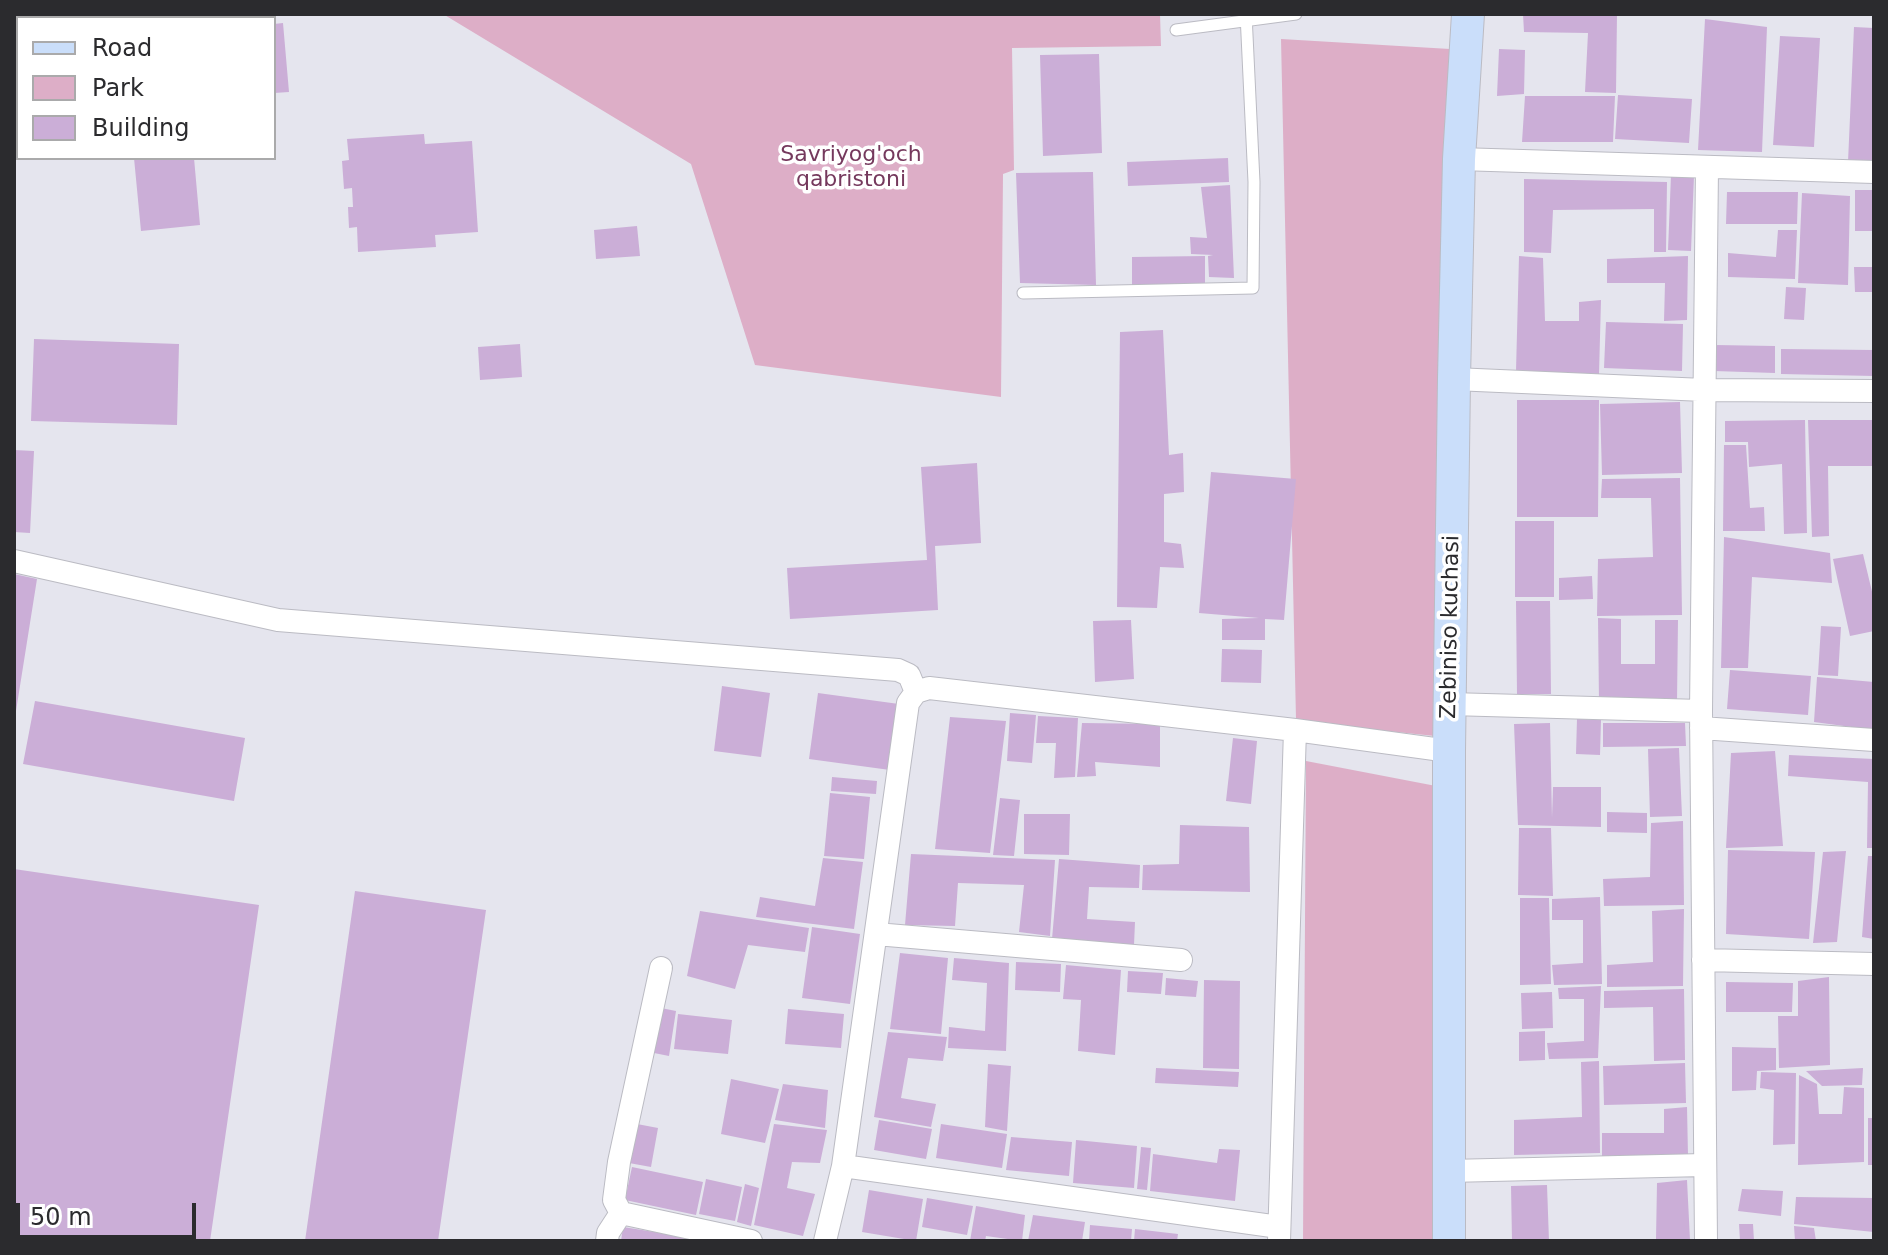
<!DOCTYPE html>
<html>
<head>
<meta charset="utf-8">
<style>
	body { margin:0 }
	#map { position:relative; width:1888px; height:1255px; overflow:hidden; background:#e5e5ee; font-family:"DejaVu Sans",sans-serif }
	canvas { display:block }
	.frame { position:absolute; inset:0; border:16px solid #2b2b2e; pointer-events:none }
	.legend { position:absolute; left:16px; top:16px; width:260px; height:144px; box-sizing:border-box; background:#fff; border:2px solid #aaaaab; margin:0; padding:10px 14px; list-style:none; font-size:24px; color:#2b2b2e }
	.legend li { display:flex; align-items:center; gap:16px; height:40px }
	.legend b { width:40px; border:2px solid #aaaaab }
	.scale { position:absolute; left:16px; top:1203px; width:180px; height:36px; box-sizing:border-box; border:4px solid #2b2b2e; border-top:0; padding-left:10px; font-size:24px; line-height:28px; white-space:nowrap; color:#2b2b2e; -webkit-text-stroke:6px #fff; paint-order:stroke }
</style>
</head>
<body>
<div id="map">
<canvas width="1888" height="1255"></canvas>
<div class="frame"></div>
<ul class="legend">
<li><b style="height:10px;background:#cadefa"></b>Road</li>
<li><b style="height:22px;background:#ddaec7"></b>Park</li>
<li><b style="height:22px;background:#cbaed7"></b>Building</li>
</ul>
<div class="scale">50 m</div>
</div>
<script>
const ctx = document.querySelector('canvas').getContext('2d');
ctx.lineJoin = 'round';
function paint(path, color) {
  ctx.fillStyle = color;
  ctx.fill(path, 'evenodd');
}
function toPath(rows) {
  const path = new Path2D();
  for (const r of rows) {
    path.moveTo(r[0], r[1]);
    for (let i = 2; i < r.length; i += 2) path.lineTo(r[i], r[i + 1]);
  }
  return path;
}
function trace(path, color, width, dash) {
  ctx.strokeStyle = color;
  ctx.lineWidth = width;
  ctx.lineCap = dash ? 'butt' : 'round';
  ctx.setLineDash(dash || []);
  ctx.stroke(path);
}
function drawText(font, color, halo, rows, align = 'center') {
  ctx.font = font + ' "DejaVu Sans",sans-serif';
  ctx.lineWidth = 7;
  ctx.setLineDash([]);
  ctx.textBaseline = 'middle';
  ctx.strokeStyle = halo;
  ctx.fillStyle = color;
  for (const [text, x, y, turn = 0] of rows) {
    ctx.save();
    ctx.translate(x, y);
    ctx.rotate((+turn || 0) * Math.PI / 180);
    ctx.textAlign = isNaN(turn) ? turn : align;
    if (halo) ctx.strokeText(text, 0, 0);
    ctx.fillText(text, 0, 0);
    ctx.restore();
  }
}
const green = toPath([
	[443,14,1160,14,1161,46,1012,48,1014,170,1003,174,1001,397,755,365,691,164],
	[1281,39,1450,49,1435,736,1310,723,1296,719],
	[1306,761,1436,786,1434,1241,1303,1241]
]);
const building = toPath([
	[121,14,181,14,181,18,122,18],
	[1523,14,1617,14,1616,93,1585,92,1588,33,1524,32],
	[1705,19,1767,27,1762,152,1698,150],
	[283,23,289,92,274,93,274,24],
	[1854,27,1874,28,1874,163,1848,162],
	[1780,36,1820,38,1814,147,1773,145],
	[1499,49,1525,50,1524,94,1497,96],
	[1099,54,1102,153,1043,156,1040,55],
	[1618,95,1692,99,1689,143,1615,139],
	[1525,96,1615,96,1613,142,1522,142],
	[424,134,425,144,472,141,478,232,435,235,436,247,358,252,357,227,349,228,348,207,353,207,352,188,344,189,342,161,349,160,347,139],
	[134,158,194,158,200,225,141,231],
	[1228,158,1229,182,1128,186,1127,162],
	[1093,172,1096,285,1020,283,1016,173],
	[1671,175,1694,176,1691,251,1668,250],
	[1524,179,1667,182,1666,252,1654,252,1654,209,1553,210,1551,253,1524,252],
	[1230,185,1234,278,1209,277,1208,256,1213,255,1191,254,1190,237,1207,238,1201,187],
	[1855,190,1874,190,1874,231,1855,231],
	[1727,192,1798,192,1797,224,1726,224],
	[1802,193,1850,196,1848,285,1798,283],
	[637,226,640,256,596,259,594,230],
	[1778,230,1797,230,1795,279,1728,277,1728,253,1776,257],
	[1205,256,1205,285,1132,286,1132,257],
	[1519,256,1543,258,1545,321,1579,321,1579,302,1601,300,1599,374,1516,371],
	[1688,256,1687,320,1664,321,1665,283,1607,283,1607,259],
	[1854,267,1874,267,1874,292,1855,292],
	[1786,287,1806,288,1804,320,1784,319],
	[1606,322,1683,324,1682,371,1604,368],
	[1163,330,1169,455,1183,453,1184,492,1164,494,1164,542,1181,544,1184,568,1160,567,1157,608,1117,607,1120,332],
	[34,339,179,344,177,425,31,421],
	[520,344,522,377,480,380,478,347],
	[1715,345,1775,346,1775,373,1714,371],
	[1781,349,1874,350,1874,376,1781,374],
	[1517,400,1599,400,1598,517,1517,517],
	[1680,402,1682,473,1602,475,1600,404],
	[1805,420,1807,533,1784,534,1782,464,1749,467,1748,442,1725,442,1725,421],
	[1808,420,1874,420,1874,466,1828,466,1829,536,1812,537],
	[1724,445,1746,445,1750,508,1764,507,1765,531,1723,531],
	[14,450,34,451,30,533,14,532],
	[977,463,981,543,935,546,938,610,790,619,787,568,927,560,921,467],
	[1211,472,1296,479,1284,620,1265,619,1265,640,1222,640,1222,619,1259,618,1199,613],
	[1680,478,1682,615,1597,616,1598,559,1653,557,1651,498,1601,498,1602,479],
	[1515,521,1554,521,1554,597,1515,597],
	[1724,537,1830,553,1832,583,1752,577,1748,668,1721,668],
	[1863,554,1874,600,1874,631,1850,636,1833,559],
	[14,574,37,579,16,711,14,711],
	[1592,576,1593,599,1559,600,1559,578],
	[1516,601,1550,601,1551,694,1517,694],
	[1598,618,1621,619,1621,664,1655,664,1655,620,1678,620,1677,702,1599,702],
	[1131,620,1134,679,1095,682,1093,621],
	[1821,626,1841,627,1838,676,1818,675],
	[1222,649,1262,650,1261,683,1221,682],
	[1730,670,1811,676,1808,715,1727,709],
	[1817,677,1874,682,1874,730,1814,722],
	[722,686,770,693,761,757,714,751],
	[818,693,899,704,890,770,809,759],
	[35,701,245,738,234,801,23,764],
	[1010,713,1036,715,1032,763,1007,761],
	[1038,716,1078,718,1075,777,1054,778,1056,743,1036,743],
	[950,717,1006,721,990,853,935,849],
	[1577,719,1601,720,1600,755,1576,754],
	[1082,723,1160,724,1160,767,1095,762,1096,776,1077,777],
	[1550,723,1552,818,1553,787,1601,787,1601,827,1518,825,1514,724],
	[1603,723,1685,723,1686,746,1603,747],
	[1233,738,1257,741,1251,804,1226,801],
	[1679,748,1682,816,1650,817,1648,749],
	[1775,751,1783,846,1726,848,1731,753],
	[1789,755,1874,759,1874,848,1867,848,1868,782,1788,776],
	[832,777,877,781,876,794,831,791],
	[830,793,870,797,864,859,824,856],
	[1000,798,1020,800,1014,856,993,855],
	[1607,812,1647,813,1647,833,1607,832],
	[1024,814,1070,814,1069,855,1024,854],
	[1683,821,1684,905,1604,906,1603,879,1650,877,1651,823],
	[1180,825,1249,827,1250,892,1142,890,1143,865,1179,864],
	[1519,828,1551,828,1553,896,1518,895],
	[1728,850,1815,852,1809,939,1726,934],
	[1846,851,1837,942,1813,943,1823,852],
	[911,854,1055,860,1050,936,1019,932,1024,885,958,883,955,926,905,925],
	[1868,856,1874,856,1874,939,1862,937],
	[823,858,863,862,854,929,756,917,760,897,815,906],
	[1059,859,1140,865,1139,888,1089,887,1087,919,1135,922,1134,945,1052,939],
	[14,869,259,905,210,1241,14,1241],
	[355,891,486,910,438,1241,305,1241],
	[1600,897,1602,984,1554,985,1552,965,1583,963,1583,920,1552,920,1552,899],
	[1520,898,1549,898,1551,984,1520,985],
	[1684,909,1683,986,1607,987,1607,965,1653,962,1652,911],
	[700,911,809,928,805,952,748,945,735,989,687,976],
	[812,927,860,934,850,1004,802,998],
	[900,953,948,958,941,1034,890,1029],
	[954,958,1009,963,1006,1051,948,1048,949,1027,985,1031,987,983,952,980],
	[1016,962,1061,964,1060,992,1015,990],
	[1066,965,1121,970,1115,1055,1078,1051,1081,1000,1063,999],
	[1128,971,1163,973,1161,994,1127,992],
	[1829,977,1830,1065,1779,1068,1778,1016,1798,1016,1798,981],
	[1166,978,1198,981,1196,997,1165,995],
	[1204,980,1240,981,1239,1069,1203,1068],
	[1726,982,1793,983,1792,1012,1726,1012],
	[1601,986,1598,1058,1549,1059,1547,1043,1584,1041,1584,999,1559,999,1558,988],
	[1684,989,1685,1060,1654,1061,1653,1007,1604,1008,1604,991],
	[1552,992,1553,1028,1522,1029,1521,993],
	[656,1007,676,1011,669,1056,649,1052],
	[788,1009,844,1014,841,1048,785,1044],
	[678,1014,732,1020,728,1054,674,1049],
	[1545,1031,1545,1060,1519,1061,1519,1032],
	[888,1032,947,1037,943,1061,908,1058,901,1098,936,1104,931,1127,874,1117],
	[1732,1047,1776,1048,1776,1070,1757,1071,1756,1090,1732,1091],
	[1599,1061,1600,1153,1514,1155,1514,1120,1582,1117,1581,1062],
	[1685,1063,1686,1103,1604,1105,1603,1066],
	[988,1064,1011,1066,1007,1131,985,1127],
	[1156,1068,1239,1072,1238,1087,1155,1083],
	[1863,1068,1862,1085,1822,1086,1806,1071],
	[1761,1072,1796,1073,1795,1144,1773,1145,1774,1090,1760,1088],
	[1799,1075,1817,1084,1819,1114,1842,1114,1844,1087,1864,1088,1864,1162,1798,1165],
	[731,1079,779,1089,765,1143,721,1134],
	[783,1084,828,1090,825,1128,775,1120],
	[1687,1107,1688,1156,1602,1158,1602,1133,1664,1133,1664,1109],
	[1868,1118,1874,1118,1874,1165,1868,1165],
	[879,1120,932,1129,926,1159,874,1150],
	[637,1124,658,1128,651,1167,629,1163],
	[774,1124,827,1130,820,1163,792,1162,787,1188,815,1194,803,1236,754,1225],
	[941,1124,1007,1134,1002,1168,936,1158],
	[1011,1137,1072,1142,1069,1176,1006,1170],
	[1076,1140,1137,1146,1134,1188,1073,1183],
	[1141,1147,1151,1148,1147,1190,1137,1189],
	[1219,1149,1240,1150,1235,1201,1150,1191,1153,1154,1217,1163],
	[632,1167,703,1182,696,1215,625,1200],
	[706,1179,742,1187,735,1221,699,1214],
	[1687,1180,1690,1240,1656,1239,1657,1183],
	[745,1184,759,1188,751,1226,737,1222],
	[1547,1185,1549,1241,1512,1241,1511,1186],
	[1742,1189,1783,1191,1781,1216,1738,1211],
	[869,1190,923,1199,916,1241,862,1232],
	[1796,1197,1874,1198,1874,1232,1794,1224],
	[927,1198,973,1206,967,1235,922,1227],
	[976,1206,1025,1215,1022,1241,986,1236,985,1241,970,1241],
	[1033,1215,1085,1222,1082,1241,1028,1241],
	[1739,1224,1753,1224,1754,1241,1740,1241],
	[1090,1225,1132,1229,1131,1241,1089,1241],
	[1794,1226,1814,1228,1816,1241,1795,1241],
	[623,1227,699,1239,699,1241,621,1241],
	[1135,1229,1178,1234,1177,1241,1134,1241]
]);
const lane = toPath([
	[1176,30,1296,14],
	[1023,293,1253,288,1254,182,1246,14]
]);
const street = toPath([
	[1459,159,1874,172],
	[1454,379,1704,390,1874,391],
	[14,561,278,620,898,670,909,675,916,692],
	[1450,704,1701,711],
	[1701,728,1874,740],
	[876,934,1181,960],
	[1703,960,1874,964],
	[661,968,619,1162,614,1200,621,1213,751,1241],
	[843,1166,1279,1227],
	[1449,1171,1704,1165],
	[607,1241,608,1233,621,1213],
	[825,1241,843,1166,908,703,916,692,929,688,1295,730,1449,751],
	[1279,1241,1295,730],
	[1706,1241,1701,711,1707,168]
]);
const secondary = toPath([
	[1449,1241,1449,751,1454,379,1459,159,1468,14]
]);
const parkNames = [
	["Savriyog'och",851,155],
	["qabristoni",851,180]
];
const streetNames = [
	["Zebiniso kuchasi",1451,627,-89]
];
paint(green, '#ddaec7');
paint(building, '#cbaed7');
trace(lane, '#bbbbc3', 13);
trace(street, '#bbbbc3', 24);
trace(secondary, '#bbbbc3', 34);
trace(lane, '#fff', 11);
trace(street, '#fff', 22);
trace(secondary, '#cadefa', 32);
drawText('22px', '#75395d', '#fff', parkNames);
drawText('22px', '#2b2b2e', '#fff', streetNames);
</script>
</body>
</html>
